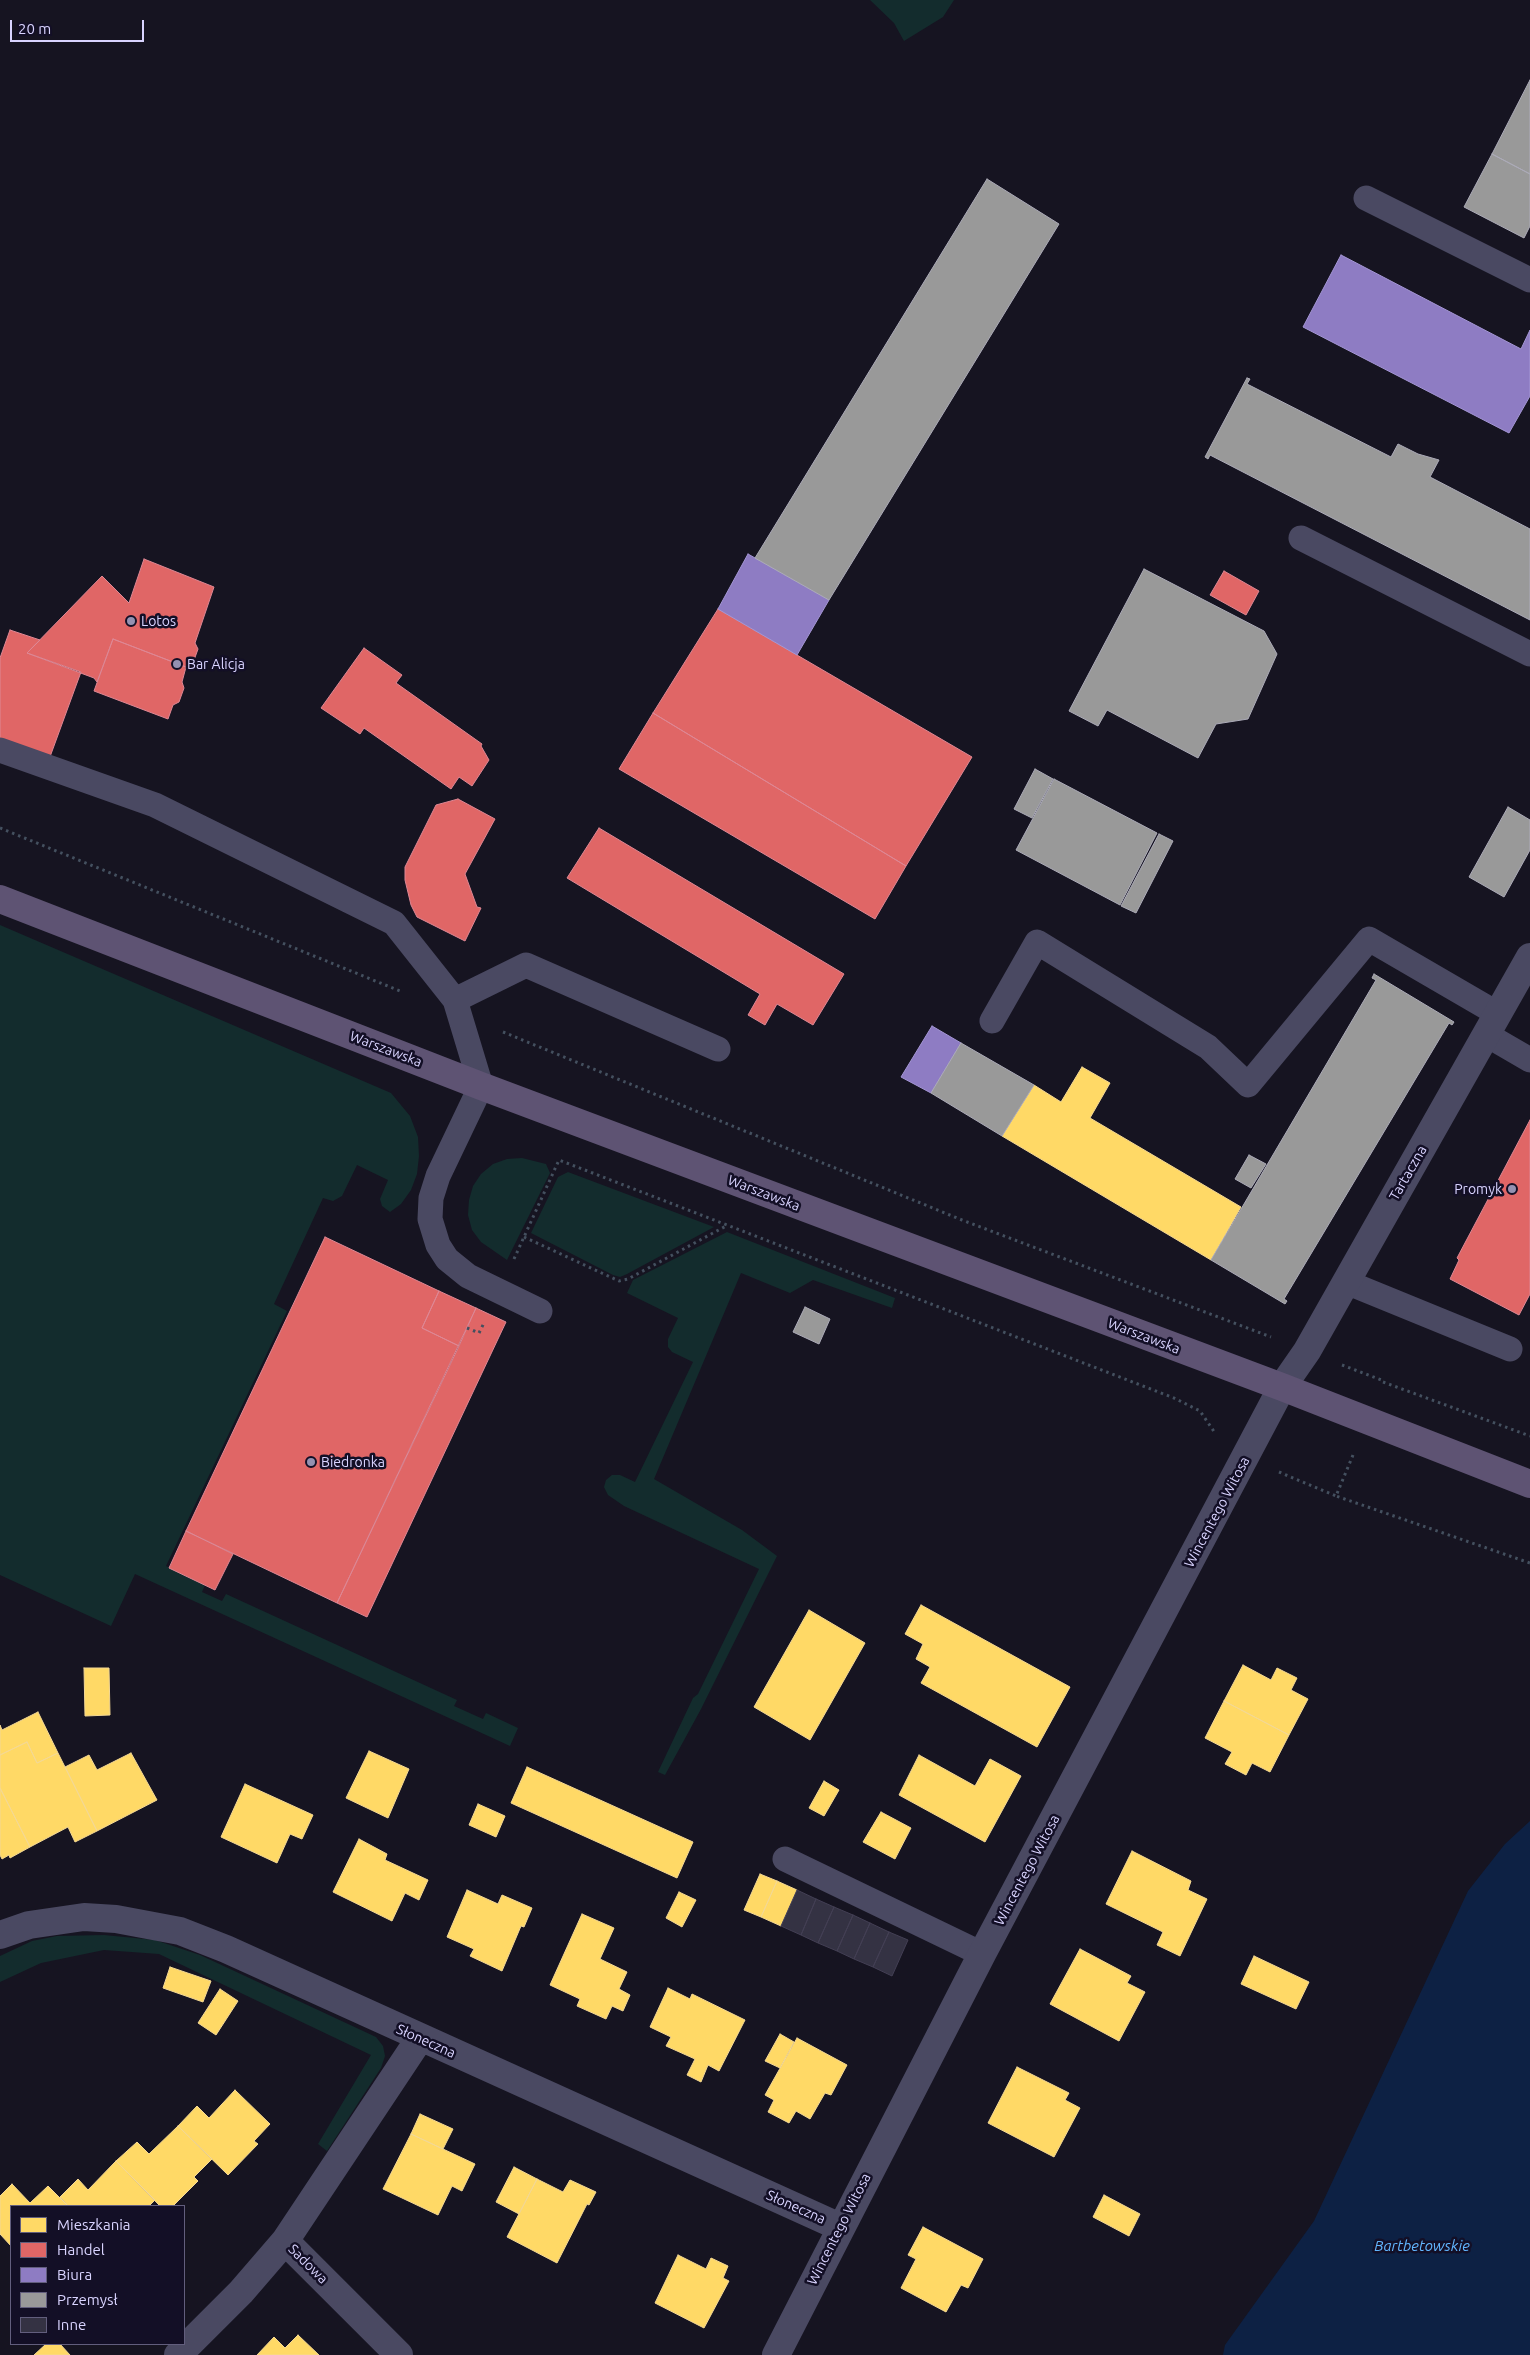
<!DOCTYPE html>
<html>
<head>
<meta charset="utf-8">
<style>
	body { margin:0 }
	#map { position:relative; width:1530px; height:2355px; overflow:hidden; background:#161421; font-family:Ubuntu,sans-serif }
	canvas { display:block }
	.legend { position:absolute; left:10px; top:2205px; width:175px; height:140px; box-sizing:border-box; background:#130f26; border:1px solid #625e7d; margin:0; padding:6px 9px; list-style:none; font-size:15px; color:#d9d4ff }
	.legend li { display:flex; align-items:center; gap:10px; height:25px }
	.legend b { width:25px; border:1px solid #625e7d }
	.scale { position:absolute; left:10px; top:20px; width:134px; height:22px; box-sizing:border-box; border:2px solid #d9d4ff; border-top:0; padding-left:6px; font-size:15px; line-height:18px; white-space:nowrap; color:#d9d4ff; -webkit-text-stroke:4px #130f26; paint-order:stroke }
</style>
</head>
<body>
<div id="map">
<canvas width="1530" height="2355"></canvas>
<ul class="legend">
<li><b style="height:14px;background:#ffd966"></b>Mieszkania</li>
<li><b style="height:14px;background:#e06666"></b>Handel</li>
<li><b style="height:14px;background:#8e7cc3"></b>Biura</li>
<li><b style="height:14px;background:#999"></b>Przemysł</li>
<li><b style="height:14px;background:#343243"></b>Inne</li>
</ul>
<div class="scale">20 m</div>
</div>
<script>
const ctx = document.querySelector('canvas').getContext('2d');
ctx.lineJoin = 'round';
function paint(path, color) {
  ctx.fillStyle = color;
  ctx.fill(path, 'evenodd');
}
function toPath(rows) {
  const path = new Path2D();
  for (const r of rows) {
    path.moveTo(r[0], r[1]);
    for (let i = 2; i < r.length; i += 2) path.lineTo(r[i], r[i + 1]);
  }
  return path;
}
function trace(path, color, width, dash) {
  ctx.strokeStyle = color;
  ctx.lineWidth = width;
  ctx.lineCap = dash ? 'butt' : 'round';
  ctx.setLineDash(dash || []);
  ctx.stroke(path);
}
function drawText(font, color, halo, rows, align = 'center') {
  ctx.font = font + ' Ubuntu,sans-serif';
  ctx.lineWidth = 5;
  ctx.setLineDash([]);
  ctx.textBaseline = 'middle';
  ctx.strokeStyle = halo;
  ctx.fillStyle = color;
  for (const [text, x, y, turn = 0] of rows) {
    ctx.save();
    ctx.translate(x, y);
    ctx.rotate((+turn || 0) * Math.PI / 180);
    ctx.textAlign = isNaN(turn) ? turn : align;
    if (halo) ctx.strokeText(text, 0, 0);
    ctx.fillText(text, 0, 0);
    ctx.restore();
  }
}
const green = toPath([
	[870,0,954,0,943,17,904,41,894,23],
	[0,925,391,1093,410,1116,418,1137,419,1156,417,1174,411,1190,401,1204,390,1212,382,1206,380,1199,388,1180,357,1165,342,1196,333,1201,323,1198,274,1304,287,1311,166,1566,205,1585,202,1592,222,1601,226,1594,457,1700,454,1706,483,1719,486,1713,518,1728,510,1746,135,1574,111,1626,0,1575],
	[522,1158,546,1164,550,1173,507,1260,481,1242,472,1230,468,1215,469,1200,473,1186,481,1174,493,1164,507,1159],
	[568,1172,714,1227,627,1274,620,1277,613,1275,531,1233,558,1177],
	[727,1232,895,1298,892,1308,813,1280,790,1293,741,1273,654,1479,742,1530,777,1556,701,1709,665,1775,658,1772,693,1698,698,1694,759,1569,624,1506,608,1495,604,1487,606,1480,612,1475,620,1475,635,1482,693,1362,672,1352,668,1347,668,1339,678,1318,627,1293,633,1280],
	[104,1935,155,1940,200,1955,376,2037,383,2046,385,2056,381,2068,327,2151,318,2144,371,2055,159,1954,104,1950,41,1963,0,1982,0,1956,32,1941,57,1936]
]);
const water = toPath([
	[1530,1821,1530,2355,1223,2355,1225,2345,1314,2221,1468,1891,1505,1844]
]);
const homes = toPath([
	[1082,1067,1110,1083,1090,1118,1241,1207,1211,1260,1002,1136,1034,1085,1061,1102,1082,1067],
	[921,1605,1070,1687,1037,1747,921,1683,930,1667,916,1659,923,1644,905,1634,921,1605],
	[809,1610,865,1643,810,1740,754,1707,809,1610],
	[1243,1665,1271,1680,1277,1668,1297,1678,1291,1690,1308,1699,1289,1735,1224,1701,1243,1665],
	[84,1668,109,1668,110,1715,85,1716,84,1668],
	[1224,1701,1289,1735,1270,1772,1252,1763,1246,1775,1225,1764,1232,1752,1205,1738,1224,1701],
	[38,1712,58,1753,37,1763,27,1742,0,1755,0,1725,2,1730,38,1712],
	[27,1742,37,1763,58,1753,97,1831,75,1842,68,1827,30,1847,0,1788,0,1755,27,1742],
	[369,1751,409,1769,388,1818,346,1798,369,1751],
	[131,1753,157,1800,97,1831,65,1767,89,1755,97,1770,131,1753],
	[919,1755,975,1786,990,1759,1021,1776,985,1842,899,1795,919,1755],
	[527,1767,693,1842,677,1878,511,1803,527,1767],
	[824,1781,839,1790,824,1816,809,1808,824,1781],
	[245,1784,313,1815,302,1839,290,1834,277,1863,221,1837,245,1784],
	[0,1788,30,1847,10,1858,9,1855,2,1859,0,1855,0,1788],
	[478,1804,505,1816,496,1837,469,1825,478,1804],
	[881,1812,911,1828,895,1859,863,1842,881,1812],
	[359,1839,387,1854,385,1860,428,1880,419,1900,405,1893,392,1921,333,1892,359,1839],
	[1132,1851,1191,1881,1188,1890,1207,1899,1180,1956,1157,1945,1163,1932,1106,1904,1132,1851],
	[760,1874,777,1881,761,1917,744,1910,760,1874],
	[777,1881,797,1890,781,1926,761,1917,777,1881],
	[467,1890,498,1904,502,1895,532,1908,524,1927,521,1926,502,1971,470,1956,474,1949,447,1937,467,1890],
	[679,1892,696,1900,682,1927,666,1918,679,1892],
	[582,1914,614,1928,600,1959,627,1972,619,1989,630,1995,623,2011,612,2006,606,2019,577,2006,580,1999,550,1985,582,1914],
	[1080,1949,1131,1976,1127,1983,1145,1992,1119,2041,1050,2004,1080,1949],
	[1254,1956,1309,1982,1296,2009,1241,1984,1254,1956],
	[170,1967,211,1981,203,2002,163,1988,170,1967],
	[668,1988,690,1999,692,1994,745,2020,719,2071,708,2065,701,2082,687,2075,695,2059,666,2046,671,2037,650,2027,668,1988],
	[220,1989,238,2001,216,2035,198,2023,220,1989],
	[780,2034,794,2042,780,2068,765,2061,780,2034],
	[797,2038,847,2065,831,2095,825,2093,810,2119,796,2111,789,2123,768,2112,774,2100,765,2095,797,2038],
	[1017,2067,1069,2093,1065,2100,1080,2108,1054,2157,988,2123,1017,2067],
	[235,2090,270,2124,254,2141,258,2144,228,2175,178,2126,197,2106,209,2118,235,2090],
	[420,2114,453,2129,443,2149,411,2134,420,2114],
	[178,2126,212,2159,194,2177,198,2181,173,2206,160,2206,116,2161,137,2142,149,2154,178,2126],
	[411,2134,475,2164,462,2191,452,2186,438,2215,383,2189,411,2134],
	[116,2161,155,2200,149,2206,68,2206,60,2197,78,2179,88,2190,116,2161],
	[514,2167,537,2179,519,2214,496,2202,514,2167],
	[537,2179,563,2192,570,2180,596,2192,589,2205,587,2204,557,2263,507,2237,537,2179],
	[12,2184,30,2203,48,2186,68,2206,11,2206,11,2246,0,2234,0,2196,12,2184],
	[1104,2195,1140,2214,1129,2236,1093,2217,1104,2195],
	[923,2227,983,2259,968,2288,961,2285,946,2312,901,2288,916,2259,908,2255,923,2227],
	[678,2255,706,2269,711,2258,728,2266,723,2278,729,2281,704,2328,655,2303,678,2255],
	[298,2335,319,2355,257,2355,274,2337,285,2348,298,2335],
	[46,2344,60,2344,70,2355,34,2355,46,2344]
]);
const shops = toPath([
	[144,559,214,587,195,643,198,649,193,663,186,667,113,639,97,682,94,678,27,653,102,576,129,603,144,559],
	[1224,571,1259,591,1246,615,1210,595,1224,571],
	[718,609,972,757,906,866,653,713,718,609],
	[10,630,40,640,27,653,81,672,47,765,0,747,0,658,10,630],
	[113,639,186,667,182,682,184,688,179,702,173,705,168,719,94,691,113,639],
	[364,648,402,675,396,683,482,744,481,746,489,760,472,786,459,777,451,789,364,728,360,734,321,708,364,648],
	[653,713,906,866,875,919,619,769,653,713],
	[458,799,495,819,465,874,477,907,481,908,465,941,417,917,411,905,405,880,405,867,436,805,458,799],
	[599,828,844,974,813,1025,777,1004,765,1025,748,1015,760,994,567,878,599,828],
	[1530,1120,1530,1294,1519,1315,1450,1279,1459,1260,1457,1258,1530,1120],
	[325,1237,439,1291,422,1328,459,1346,337,1603,186,1531,325,1237],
	[439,1291,476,1308,459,1346,422,1328,439,1291],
	[476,1308,506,1322,367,1617,337,1603,476,1308],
	[186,1531,233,1554,215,1590,169,1568,186,1531]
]);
const offices = toPath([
	[1341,255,1521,349,1530,330,1530,396,1509,433,1303,327,1341,255],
	[748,554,829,600,797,655,718,609,748,554],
	[932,1026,961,1043,931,1093,901,1077,932,1026]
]);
const industry = toPath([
	[1530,80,1530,174,1492,154,1530,80],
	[1492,154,1530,174,1530,226,1524,238,1464,207,1492,154],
	[987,179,1059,224,829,600,755,558,987,179],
	[1247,378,1250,379,1247,384,1391,457,1398,444,1418,454,1439,460,1430,477,1530,529,1530,620,1210,455,1208,459,1205,457,1247,378],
	[1144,569,1264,631,1277,654,1248,719,1216,724,1198,758,1107,710,1098,726,1069,711,1144,569],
	[1035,769,1053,779,1032,818,1014,809,1035,769],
	[1054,779,1157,833,1120,905,1016,850,1054,779],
	[1508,807,1530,820,1530,850,1504,897,1469,877,1508,807],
	[1159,834,1173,841,1136,913,1121,906,1159,834],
	[1374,974,1454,1022,1452,1025,1449,1023,1284,1299,1287,1301,1285,1304,1211,1260,1376,980,1372,978,1374,974],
	[961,1043,1034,1085,1002,1136,931,1093,961,1043],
	[1249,1155,1266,1164,1251,1188,1235,1179,1249,1155],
	[805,1307,830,1319,819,1344,793,1332,805,1307]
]);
const building = toPath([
	[797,1890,816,1899,801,1935,781,1926,797,1890],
	[816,1899,834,1907,818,1943,801,1935,816,1899],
	[834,1907,853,1915,837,1951,818,1943,834,1907],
	[853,1915,870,1923,854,1959,837,1951,853,1915],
	[870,1923,889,1932,873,1967,854,1959,870,1923],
	[889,1932,908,1940,892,1976,873,1967,889,1932]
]);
const path = toPath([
	[0,828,400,991],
	[503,1032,962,1220,1271,1337],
	[524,1237,619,1281,628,1279,726,1226],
	[514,1259,559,1160,1174,1398,1200,1411,1215,1433],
	[467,1328,479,1333,484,1323],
	[1342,1365,1384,1381],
	[1383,1382,1530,1436],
	[1353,1455,1336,1496,1530,1563],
	[1279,1472,1336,1496]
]);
const service = toPath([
	[1366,198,1530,280],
	[1301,538,1530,654],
	[0,750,155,805,394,923,455,1000,481,1086,438,1176,431,1198,430,1219,438,1245,447,1259,468,1276,540,1311],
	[455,1000,526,965,718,1049],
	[992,1021,1037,942,1208,1047,1248,1085,1369,939,1498,1014],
	[1487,1035,1530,1060],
	[1346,1282,1510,1349],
	[785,1859,982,1954]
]);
const minor = toPath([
	[0,1935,29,1925,84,1917,116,1919,180,1931,226,1949,840,2227],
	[285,2241,399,2355],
	[178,2355,241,2292,285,2241,420,2038],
	[776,2355,982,1954,1282,1387,1307,1351,1530,957]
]);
const primary = toPath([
	[0,899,481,1086,1282,1387,1530,1484]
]);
const markers = [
	[131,621,5,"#9591b1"],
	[177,664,5,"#9591b1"],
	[1512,1189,5,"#9591b1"],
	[311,1462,5,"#9591b1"]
];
const poiNames = [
	["Lotos",141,621],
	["Bar Alicja",187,664],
	["Promyk",1502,1189,"right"],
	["Biedronka",321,1462]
];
const streetNames = [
	["Warszawska",386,1049,21],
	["Tartaczna",1408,1173,-60],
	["Warszawska",764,1193,21],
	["Warszawska",1144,1336,21],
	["Wincentego Witosa",1217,1512,-62],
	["Wincentego Witosa",1027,1870,-62],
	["Słoneczna",426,2041,24],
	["Słoneczna",796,2207,24],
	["Wincentego Witosa",839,2229,-63],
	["Sadowa",308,2264,45]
];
const waterNames = [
	["Bartbetowskie",1422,2246]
];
paint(green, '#132c2d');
paint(water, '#0d2144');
paint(homes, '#ffd966');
trace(homes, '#f4d894', 1);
paint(shops, '#e06666');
trace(shops, '#de8794', 1);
paint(offices, '#8e7cc3');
trace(offices, '#a496d5', 1);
paint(industry, '#999');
trace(industry, '#acabb8', 1);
paint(building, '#343243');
trace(building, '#433f54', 1);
trace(path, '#44505f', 3, [2.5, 4]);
trace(service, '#4a4962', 25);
trace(minor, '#4a4962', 28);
trace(primary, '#5e5373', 28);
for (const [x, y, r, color] of markers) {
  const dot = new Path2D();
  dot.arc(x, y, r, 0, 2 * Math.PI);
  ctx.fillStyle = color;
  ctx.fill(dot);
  trace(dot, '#130f26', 2);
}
drawText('14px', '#d9d4ff', '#130f26', poiNames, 'left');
drawText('14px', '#d9d4ff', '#130f26', streetNames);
drawText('italic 15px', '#62b6ff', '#130f26', waterNames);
</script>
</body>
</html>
